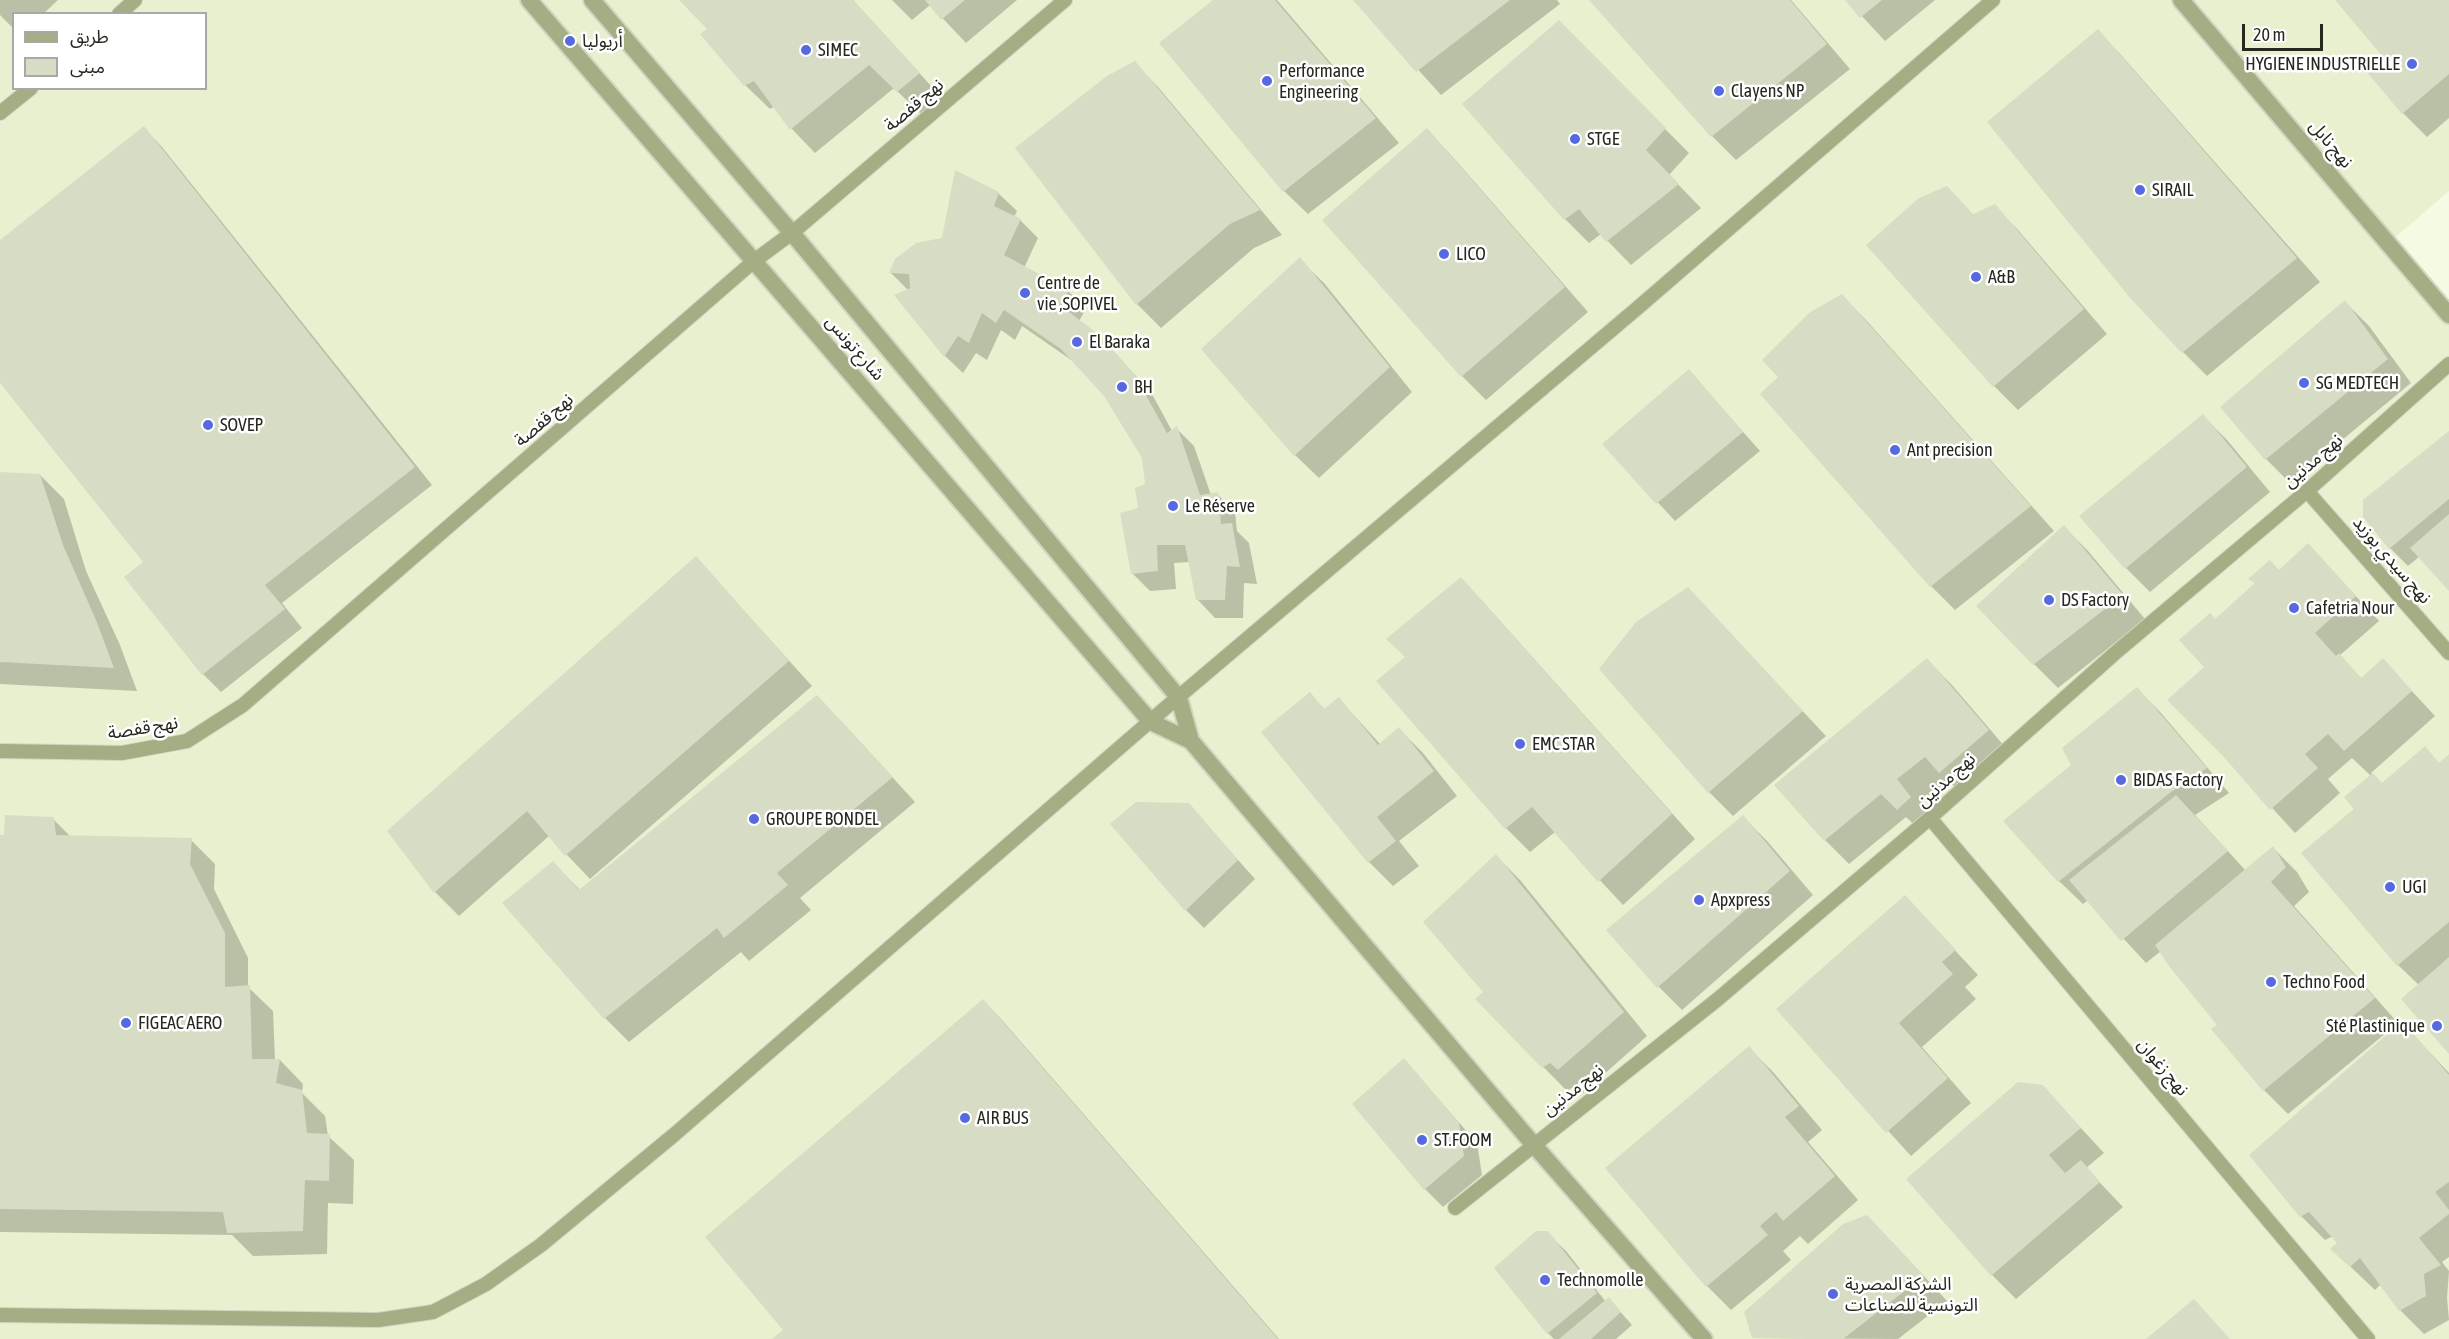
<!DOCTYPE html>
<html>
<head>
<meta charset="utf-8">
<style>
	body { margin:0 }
	#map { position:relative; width:2449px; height:1339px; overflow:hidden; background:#f5fbe2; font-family:"Asap Condensed","Noto Sans Arabic",sans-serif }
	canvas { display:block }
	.legend { position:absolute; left:12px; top:12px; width:195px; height:78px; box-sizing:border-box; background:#fff; border:2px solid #a8a9a5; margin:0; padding:8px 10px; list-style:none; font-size:18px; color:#26281f }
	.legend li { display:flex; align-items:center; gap:12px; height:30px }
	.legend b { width:30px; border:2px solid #a8a9a5 }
	.scale { position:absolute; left:2242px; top:24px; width:81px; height:27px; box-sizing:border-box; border:3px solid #26281f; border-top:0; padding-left:8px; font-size:18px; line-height:21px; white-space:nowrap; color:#26281f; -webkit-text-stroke:4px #fff; paint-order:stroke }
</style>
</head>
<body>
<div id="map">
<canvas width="2449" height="1339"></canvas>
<ul class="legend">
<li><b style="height:8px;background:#a4ad83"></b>طريق</li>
<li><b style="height:16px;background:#d7dcc4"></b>مبنى</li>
</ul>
<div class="scale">20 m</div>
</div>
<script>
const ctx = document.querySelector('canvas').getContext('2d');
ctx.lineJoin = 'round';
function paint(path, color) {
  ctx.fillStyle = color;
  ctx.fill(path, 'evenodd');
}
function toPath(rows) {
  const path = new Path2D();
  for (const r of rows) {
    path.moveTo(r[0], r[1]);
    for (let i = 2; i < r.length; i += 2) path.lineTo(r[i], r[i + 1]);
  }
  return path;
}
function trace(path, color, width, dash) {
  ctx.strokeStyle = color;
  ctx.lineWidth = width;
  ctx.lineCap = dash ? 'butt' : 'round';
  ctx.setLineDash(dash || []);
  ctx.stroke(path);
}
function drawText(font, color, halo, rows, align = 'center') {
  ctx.font = font + ' "Asap Condensed","Noto Sans Arabic",sans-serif';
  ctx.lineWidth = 5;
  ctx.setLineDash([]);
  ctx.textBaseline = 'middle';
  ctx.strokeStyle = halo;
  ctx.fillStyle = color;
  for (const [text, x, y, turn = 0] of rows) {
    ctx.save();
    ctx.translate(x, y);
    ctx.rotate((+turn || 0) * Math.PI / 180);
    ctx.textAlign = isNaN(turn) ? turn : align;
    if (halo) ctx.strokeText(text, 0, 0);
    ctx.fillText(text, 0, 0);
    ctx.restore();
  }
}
const built = toPath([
	[0,0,2449,0,2449,191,2383,248,2449,325,2449,1339,0,1339],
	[14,14,206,14,206,88,14,88]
]);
const shadow = toPath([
	[0,0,58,0,43,14,14,14,14,29,0,15],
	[682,0,853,0,942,98,922,115,894,88,815,153,792,129,775,106,770,109,745,85,709,29],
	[892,0,1017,0,966,43,930,5,912,20],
	[1215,0,1277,0,1399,143,1308,214,1284,191],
	[1355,0,1557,0,1560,4,1441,95],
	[1591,0,1791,0,1850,69,1736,160,1712,136],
	[1847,0,1935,0,1885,41],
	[2337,0,2449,0,2449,118,2427,137,2403,113,2385,57],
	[1559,22,1689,153,1669,175,1701,208,1631,265,1601,234,1589,243,1565,219],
	[2098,31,2121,55,2320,282,2207,376,2183,352],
	[1134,63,1158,87,1282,235,1254,248,1161,328,1137,304,1017,148],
	[144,128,162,147,432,485,282,603,302,628,221,692,203,674,145,562,0,381,0,242],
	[1427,130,1450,154,1588,312,1486,400,1462,376],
	[998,193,1017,211,1014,217,1020,220,1038,238,1024,268,1068,291,1086,309,1079,321,1116,354,1152,394,1172,431,1176,428,1194,446,1211,495,1217,494,1235,512,1237,531,1249,543,1257,584,1244,583,1243,618,1215,618,1197,599,1190,562,1174,563,1176,589,1150,591,1132,573,1139,509,1146,485,1143,458,1105,395,1077,364,1022,326,1015,340,1001,330,987,360,976,353,963,373,945,356,896,296,908,290,891,273,944,240],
	[1994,206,2018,230,2107,334,2018,410,1994,386,1974,215],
	[1300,260,1324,283,1412,392,1319,478,1295,455],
	[1842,296,1866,320,2054,531,1955,610,1931,586,1781,377],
	[2345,302,2369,326,2411,383,2290,483,2266,459,2222,408],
	[1689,371,1760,451,1675,521,1604,444],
	[2203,416,2227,440,2270,492,2150,592,2126,568],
	[2449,433,2449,589,2420,556,2408,566,2390,548,2364,516],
	[0,473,40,475,64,499,86,571,120,645,137,691,0,684],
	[2064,527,2088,551,2145,619,2058,688,2034,664],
	[2308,545,2379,621,2339,656,2362,679,2383,660,2435,716,2371,773,2382,784,2424,748,2440,764,2449,756,2449,1052,2419,985,2398,965,2356,809,2371,776,2352,758,2328,779,2340,793,2295,833,2224,755,2206,668,2215,620,2256,584,2250,579,2279,571],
	[696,558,812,686,590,879,549,836,459,916,435,892],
	[1460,579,1484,603,1695,839,1623,905,1555,832,1530,852,1506,828,1378,681,1407,658],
	[1688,589,1826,736,1733,816,1709,792,1601,669],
	[1927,660,1951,684,2012,755,1964,796,1949,781,1920,804,1934,822,1922,832,1906,817,1849,864,1825,840],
	[2137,689,2161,713,2229,793,2195,815,2246,871,2273,848,2297,872,2309,892,2294,906,2398,1023,2288,1114,2264,1090,2219,1025,2161,951,2146,963,2088,900,2083,904,2059,881,2073,765],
	[1310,694,1325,710,1339,699,1380,744,1399,729,1423,753,1457,796,1399,841,1419,866,1393,886,1369,862,1263,732],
	[841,721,915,802,800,898,811,910,749,961,741,952,629,1042,605,1018,553,863,581,891],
	[1189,805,1255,879,1204,928,1186,910],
	[1743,817,1767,841,1813,895,1682,1010,1658,986],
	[53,819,71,837,191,840,215,864,214,889,248,958,248,987,273,1011,275,1060,280,1060,303,1084,302,1093,325,1116,328,1136,354,1160,353,1204,328,1203,327,1254,253,1256,232,1235,0,1232,0,836],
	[1496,856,1520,880,1647,1036,1583,1093,1575,1086,1567,1091,1477,999,1485,992],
	[1905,897,1978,975,1965,987,1976,999,1922,1047,1971,1103,1911,1156,1778,1010],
	[983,1001,1001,1019,1279,1339,775,1339,785,1330],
	[2405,1026,2449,1073,2449,1257,2442,1262,2449,1271,2447,1298,2449,1320,2424,1334,2400,1310,2381,1284,2375,1290,2332,1249,2339,1243,2333,1236,2325,1240,2301,1216],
	[1749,1048,1773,1072,1822,1130,1808,1142,1858,1200,1808,1244,1800,1236,1783,1251,1791,1260,1731,1310,1707,1286,1607,1168],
	[1404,1060,1477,1143,1482,1175,1443,1207,1425,1189],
	[2042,1086,2104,1153,2086,1168,2123,1207,2016,1299,1992,1275],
	[1547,1233,1566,1251,1606,1302,1609,1299,1632,1325,1616,1339,1554,1339,1548,1333],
	[1891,1241,1947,1301,1898,1339,1753,1338]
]);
const building = toPath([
	[679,0,853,0,920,73,897,92,869,65,790,130,754,81,744,86,700,34,707,29],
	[925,0,965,0,941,20],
	[1213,0,1275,0,1376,118,1283,192,1159,43],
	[1353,0,1510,0,1416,72],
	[1589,0,1790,0,1827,44,1711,137],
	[1845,0,1882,0,1860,18],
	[2335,0,2449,0,2449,74,2402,114,2366,71,2383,57],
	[1559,20,1666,128,1646,150,1679,184,1606,242,1579,209,1564,220,1462,104],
	[2098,29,2297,258,2182,353,2131,299,1987,122],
	[1135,61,1260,210,1230,224,1136,305,1015,148,1107,76],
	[144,126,415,467,265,585,285,609,202,675,124,577,143,562,0,383,0,240],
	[1427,128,1565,287,1461,377,1322,220],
	[955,170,999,192,994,206,1021,219,1004,255,1069,290,1060,305,1098,334,1134,374,1167,433,1177,426,1200,495,1218,492,1221,524,1232,523,1240,567,1227,566,1225,600,1196,600,1185,545,1157,545,1158,571,1131,574,1120,513,1138,508,1135,488,1145,484,1142,458,1104,396,1061,349,1004,310,996,323,982,313,969,343,958,336,944,357,894,295,910,288,909,274,889,273,895,259,916,243,942,238],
	[1947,186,1973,214,1995,204,2084,309,1993,387,1866,245,1919,198],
	[1300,257,1390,367,1294,456,1201,349],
	[1842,294,2031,506,1930,587,1760,394,1778,377,1762,360,1809,313],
	[2345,300,2388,359,2265,460,2220,407],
	[1689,369,1743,432,1656,504,1602,444],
	[2203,414,2247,467,2125,569,2079,516],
	[2449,431,2449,499,2389,549,2363,517,2363,500],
	[0,472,40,474,63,545,96,620,114,668,0,662],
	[2449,514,2449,591,2410,548],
	[2064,525,2123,595,2033,665,1976,606],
	[2308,543,2356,596,2315,633,2336,656,2339,653,2361,678,2383,658,2412,691,2344,751,2328,734,2305,754,2318,768,2270,810,2223,756,2167,700,2204,667,2179,640,2210,613,2215,619,2255,583,2248,579,2270,560,2279,570],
	[696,556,789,661,565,856,527,811,434,893,387,831],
	[1461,577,1672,814,1598,882,1532,807,1505,829,1376,681,1405,657,1386,639],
	[1688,587,1803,711,1708,793,1599,669,1636,622],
	[1927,658,1989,730,1939,773,1925,757,1897,779,1911,797,1897,810,1881,794,1824,841,1774,785],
	[2137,687,2207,768,2171,792,2058,882,2003,821,2071,765,2062,748],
	[1310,692,1324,709,1339,697,1378,745,1399,727,1434,771,1377,817,1396,841,1368,863,1261,732],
	[817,695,893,777,777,873,788,885,724,938,717,928,604,1019,502,903,553,861,579,890],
	[2425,746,2439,763,2449,754,2449,922,2397,966,2301,853,2354,809,2344,797,2373,773,2382,783],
	[2176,795,2228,851,2121,941,2069,880],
	[1136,802,1189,803,1238,860,1185,911,1110,824],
	[5,815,54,817,56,835,192,838,190,864,225,933,225,987,250,985,252,1059,280,1059,276,1083,302,1090,307,1133,330,1134,329,1181,305,1180,303,1231,227,1233,223,1212,0,1209,0,835,4,835],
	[1743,815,1790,871,1657,988,1606,930],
	[2273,846,2286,867,2271,882,2375,998,2263,1091,2211,1029,2217,1025,2169,966,2155,945],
	[1496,854,1624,1012,1558,1070,1550,1063,1542,1068,1475,999,1483,992,1423,922],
	[1905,895,1956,950,1942,962,1953,974,1899,1023,1948,1078,1886,1133,1776,1009],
	[2449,957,2449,1054,2401,999],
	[983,999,1278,1339,772,1339,783,1330,705,1237],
	[2405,1024,2449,1075,2449,1182,2435,1192,2449,1210,2449,1214,2419,1238,2441,1265,2424,1274,2426,1296,2399,1311,2360,1258,2350,1267,2330,1249,2337,1243,2309,1212,2300,1217,2249,1155,2384,1037],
	[1749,1046,1799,1106,1785,1117,1835,1176,1783,1221,1776,1212,1760,1226,1768,1235,1706,1287,1605,1168],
	[1404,1058,1459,1123,1464,1156,1424,1190,1352,1104],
	[2018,1082,2043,1085,2081,1128,2049,1155,2065,1173,2081,1160,2100,1182,1991,1276,1906,1179],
	[1867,1215,1924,1276,1843,1339,1752,1338,1744,1312,1843,1224],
	[1536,1231,1548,1231,1597,1293,1547,1334,1494,1268],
	[1609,1297,1621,1312,1591,1339,1559,1339],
	[2194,1299,2230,1339,2146,1339]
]);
const service = toPath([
	[119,14,135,0],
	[0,113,31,88],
	[2307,491,2449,653],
	[0,751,122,753,187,741,243,705,754,261,792,233,1065,0],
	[1930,818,2368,1339],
	[1455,1208,1718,999,1930,818,2114,654,2307,491,2449,364],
	[0,1315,378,1320,433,1312,486,1284,541,1245,675,1134,1163,710,1641,305,1993,0]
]);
const minor = toPath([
	[529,0,1151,722,1191,741,1533,1144,1704,1339],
	[592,0,792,233,1179,698,1191,741],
	[2181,0,2449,315]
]);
const markers = [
	[570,41,6,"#5669e0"],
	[806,50,6,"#5669e0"],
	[2412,64,6,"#5669e0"],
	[1267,81,6,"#5669e0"],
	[1719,91,6,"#5669e0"],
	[1575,139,6,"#5669e0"],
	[2140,190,6,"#5669e0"],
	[1444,254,6,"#5669e0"],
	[1976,277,6,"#5669e0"],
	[1025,293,6,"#5669e0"],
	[1077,342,6,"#5669e0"],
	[2304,383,6,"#5669e0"],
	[1122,387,6,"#5669e0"],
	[208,425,6,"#5669e0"],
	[1895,450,6,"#5669e0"],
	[1173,506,6,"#5669e0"],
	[2049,600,6,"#5669e0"],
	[2294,608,6,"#5669e0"],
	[1520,744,6,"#5669e0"],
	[2121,780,6,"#5669e0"],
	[754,819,6,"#5669e0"],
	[2390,887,6,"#5669e0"],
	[1699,900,6,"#5669e0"],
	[2271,982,6,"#5669e0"],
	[126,1023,6,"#5669e0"],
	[2437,1026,6,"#5669e0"],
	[965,1118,6,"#5669e0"],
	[1422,1140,6,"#5669e0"],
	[1545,1280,6,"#5669e0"],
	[1833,1294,6,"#5669e0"]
];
const poiNames = [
	["أريوليا",582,41],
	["SIMEC",818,50],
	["HYGIENE INDUSTRIELLE",2400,64,"right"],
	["Performance",1279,71],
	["Engineering",1279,92],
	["Clayens NP",1731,91],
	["STGE",1587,139],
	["SIRAIL",2152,190],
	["LICO",1456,254],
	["A&B",1988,277],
	["Centre de",1037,283],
	["vie ,SOPIVEL",1037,304],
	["El Baraka",1089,342],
	["SG MEDTECH",2316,383],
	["BH",1134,387],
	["SOVEP",220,425],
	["Ant precision",1907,450],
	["Le Réserve",1185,506],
	["DS Factory",2061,600],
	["Cafetria Nour",2306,608],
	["EMC STAR",1532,744],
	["BIDAS Factory",2133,780],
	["GROUPE BONDEL",766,819],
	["UGI",2402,887],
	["Apxpress",1711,900],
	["Techno Food",2283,982],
	["FIGEAC AERO",138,1023],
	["Sté Plastinique",2425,1026,"right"],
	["AIR BUS",977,1118],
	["ST.FOOM",1434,1140],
	["Technomolle",1557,1280],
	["الشركة المصرية",1845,1284],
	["التونسية للصناعات",1845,1305]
];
const streetNames = [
	["نهج قفصة",914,105,-40],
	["نهج نابل",2331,144,50],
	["شارع تونس",855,348,49],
	["نهج قفصة",544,420,-41],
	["نهج مدنين",2313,461,-41],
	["نهج سيدي بوزيد",2392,560,49],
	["نهج قفصة",143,728,-9],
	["نهج مدنين",1946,780,-42],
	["نهج زغوان",2163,1067,50],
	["نهج مدنين",1573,1090,-38]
];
paint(built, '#e8f0d0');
paint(shadow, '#0003');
paint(building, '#d7dcc4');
trace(service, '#d0d5bf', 16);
trace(minor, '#d0d5bf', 20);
trace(service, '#a4ad83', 14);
trace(minor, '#a4ad83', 16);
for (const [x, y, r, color] of markers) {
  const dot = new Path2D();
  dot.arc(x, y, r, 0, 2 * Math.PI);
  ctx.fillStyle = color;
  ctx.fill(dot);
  trace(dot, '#fff', 2);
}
drawText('18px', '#26281f', '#fff', poiNames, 'left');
drawText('18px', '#26281f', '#fff', streetNames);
</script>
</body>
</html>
